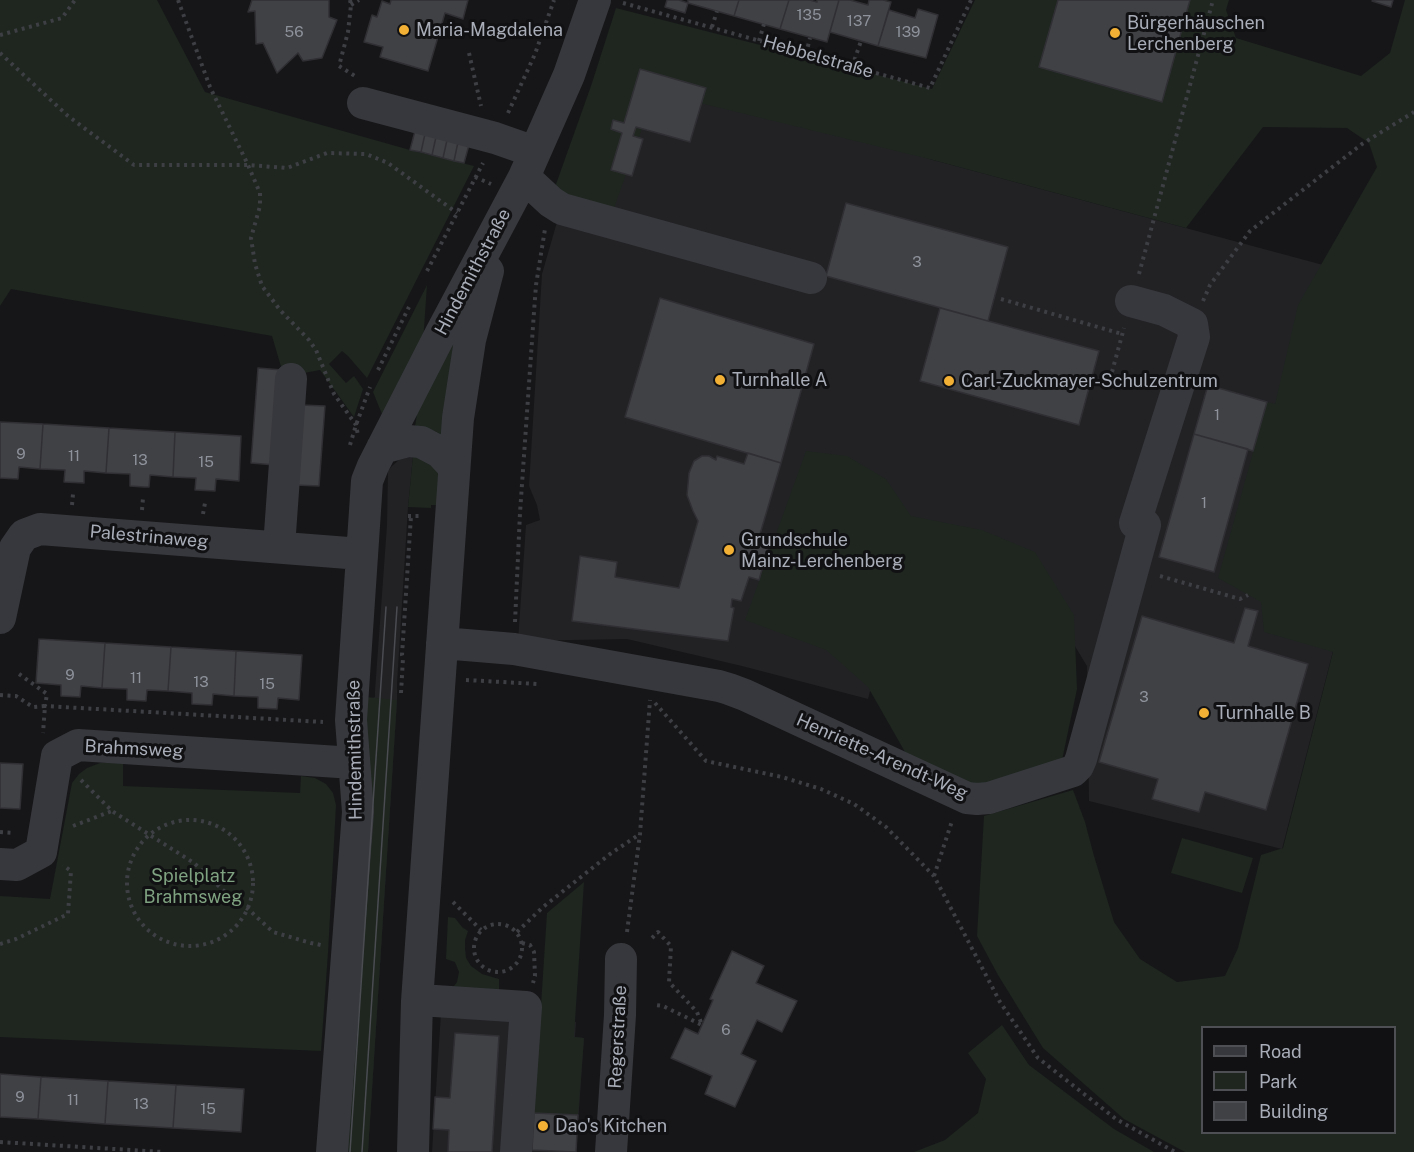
<!DOCTYPE html>
<html>
<head>
<meta charset="utf-8">
<style>
	body { margin:0 }
	#map { position:relative; width:1414px; height:1152px; overflow:hidden; background:#161618; font-family:"Public Sans",sans-serif }
	canvas { display:block }
	.legend { position:absolute; left:1201px; top:1026px; width:195px; height:108px; box-sizing:border-box; background:#111113; border:2px solid #4d4f55; margin:0; padding:8px 10px; list-style:none; font-size:18px; color:#a8adb8 }
	.legend li { display:flex; align-items:center; gap:12px; height:30px }
	.legend b { width:30px; border:2px solid #4d4f55 }
</style>
</head>
<body>
<div id="map">
<canvas width="1414" height="1152"></canvas>
<ul class="legend">
<li><b style="height:8px;background:#37383d"></b>Road</li>
<li><b style="height:16px;background:#1e261f"></b>Park</li>
<li><b style="height:16px;background:#404145"></b>Building</li>
</ul>
</div>
<script>
const ctx = document.querySelector('canvas').getContext('2d');
ctx.lineJoin = 'round';
function paint(path, color) {
  ctx.fillStyle = color;
  ctx.fill(path, 'evenodd');
}
function toPath(rows) {
  const path = new Path2D();
  for (const r of rows) {
    if (r.length === 3) {
      path.moveTo(r[0] + r[2], r[1]);
      path.arc(r[0], r[1], r[2], 0, 2 * Math.PI);
      continue;
    }
    path.moveTo(r[0], r[1]);
    for (let i = 2; i < r.length; i += 2) path.lineTo(r[i], r[i + 1]);
  }
  return path;
}
function trace(path, color, width, dash) {
  ctx.strokeStyle = color;
  ctx.lineWidth = width;
  ctx.lineCap = dash ? 'butt' : 'round';
  ctx.setLineDash(dash || []);
  ctx.stroke(path);
}
function drawText(font, color, halo, rows, align = 'center') {
  ctx.font = font + ' "Public Sans",sans-serif';
  ctx.lineWidth = 6;
  ctx.setLineDash([]);
  ctx.textBaseline = 'middle';
  ctx.strokeStyle = halo;
  ctx.fillStyle = color;
  for (const [text, x, y, turn = 0] of rows) {
    ctx.save();
    ctx.translate(x, y);
    ctx.rotate((+turn || 0) * Math.PI / 180);
    ctx.textAlign = isNaN(turn) ? turn : align;
    if (halo) ctx.strokeText(text, 0, 0);
    ctx.fillText(text, 0, 0);
    ctx.restore();
  }
}
const built = toPath([
	[640,69,933,160,1364,276,1333,651,1282,849,1089,801,1087,666,1018,553,911,525,868,699,742,666,627,639,518,641,526,525,540,520,537,505,529,486,542,274,557,222],
	[413,456,408,507,397,684,397,700,368,1152,344,1152,373,698,375,697,375,691,387,525,388,471,392,466,399,460],
	[441,1013,576,1022,575,1037,584,1038,576,1152,432,1152]
]);
const green = toPath([
	[0,0,157,0,205,92,410,150,474,166,367,378,348,356,342,351,329,364,346,383,354,376,363,389,354,417,320,370,304,373,282,370,272,336,11,289,0,306],
	[975,0,1229,0,1226,10,1236,38,1361,76,1390,53,1405,0,1414,0,1414,1152,1185,1152,1124,1119,1043,1048,998,975,977,936,984,816,1073,790,1085,822,1094,856,1114,922,1140,959,1177,982,1225,976,1238,948,1261,855,1283,848,1333,652,1264,632,1261,602,1218,578,1267,402,1275,404,1298,305,1377,167,1369,143,1347,128,1263,127,1186,228,933,160,655,92,613,211,567,197,555,187,591,86,616,8,932,89],
	[1202,1028,1394,1028,1394,1132,1202,1132],
	[427,285,423,343,384,419,373,392],
	[455,331,442,435,435,431,415,427,418,407],
	[806,451,847,456,886,479,911,516,982,530,1035,552,1074,615,1077,689,1061,765,982,789,909,759,868,687,826,650,745,620],
	[413,456,424,458,439,471,442,505,431,505,431,508,408,507],
	[366,697,397,700,368,1152,355,1152,344,1151],
	[123,760,123,786,300,793,301,776,315,778,326,784,333,793,336,805,328,953,321,1051,0,1037,0,896,50,899,72,783,79,774,87,768,100,763],
	[1182,838,1253,858,1242,893,1171,873],
	[584,882,574,1037,584,1038,578,1115,534,1113,547,913],
	[448,917,455,918,462,927,468,931,465,940,465,948,466,958,471,966,482,974,499,979,499,995,448,988,454,986,457,982,459,972,455,962,446,959],
	[1002,1025,1029,1065,1114,1129,1154,1152,914,1152,945,1140,978,1113,986,1079,968,1053]
]);
const building = toPath([
	[252,0,329,0,329,17,337,20,322,58,303,61,298,53,277,73,263,43,256,44,255,11,248,12,252,0],
	[391,0,468,0,463,19,445,13,428,71,380,57,383,47,364,42,372,15,377,17,382,1,390,4,391,0],
	[667,0,679,0,688,3,685,13,665,7,667,0],
	[688,0,739,0,734,16,688,3,688,0],
	[739,0,789,0,780,29,734,16,739,0],
	[789,0,810,0,817,2,817,0,839,0,827,42,780,29,789,0],
	[839,0,850,0,868,5,869,0,883,0,891,2,878,46,830,32,839,0],
	[1058,0,1190,0,1162,102,1039,67,1058,0],
	[1373,0,1393,0,1391,7,1372,1,1373,0],
	[918,9,938,15,926,58,878,46,889,10,915,18,918,9],
	[640,69,706,88,690,142,636,127,633,136,643,139,632,176,611,170,622,133,611,129,613,120,624,123,640,69],
	[415,131,425,134,421,152,410,150,415,131],
	[425,134,436,137,432,155,421,152,425,134],
	[436,137,447,140,443,158,432,155,436,137],
	[447,140,458,142,454,161,443,158,447,140],
	[458,142,469,145,464,163,454,161,458,142],
	[846,203,1008,247,988,321,826,276,846,203],
	[660,298,814,344,781,463,625,417,660,298],
	[940,308,1099,351,1079,425,920,381,940,308],
	[258,368,282,370,275,465,251,463,258,368],
	[1208,385,1267,402,1253,451,1194,434,1208,385],
	[301,405,325,406,319,486,295,485,301,405],
	[0,422,43,424,40,469,19,467,18,479,0,478,0,422],
	[43,424,109,428,106,473,84,471,84,483,64,482,65,470,40,469,43,424],
	[109,428,175,432,173,477,150,475,149,487,144,487,130,486,130,474,106,473,109,428],
	[175,432,241,436,239,481,216,479,215,491,195,490,196,478,173,477,175,432],
	[1194,434,1248,449,1214,572,1159,557,1194,434],
	[748,453,781,463,758,541,769,544,759,580,749,577,741,601,732,599,731,607,734,608,728,641,572,621,580,556,617,562,615,577,679,588,698,521,693,511,687,495,689,473,694,461,702,456,709,456,716,460,717,456,744,464,748,453],
	[1245,608,1258,611,1248,646,1308,664,1266,810,1205,792,1199,812,1152,799,1158,779,1099,762,1142,616,1234,643,1245,608],
	[39,639,105,643,102,688,81,686,80,697,61,696,61,685,36,683,39,639],
	[105,643,171,647,168,691,147,690,146,701,127,700,127,689,102,688,105,643],
	[171,647,236,651,234,696,213,694,212,705,192,704,192,693,168,691,171,647],
	[236,651,302,655,299,700,278,698,277,709,258,708,258,697,234,696,236,651],
	[0,763,23,764,20,809,0,808,0,763],
	[732,951,764,966,756,983,797,1001,782,1032,757,1020,741,1054,756,1061,735,1107,705,1094,712,1076,671,1058,685,1028,698,1034,713,1000,710,999,732,951],
	[455,1033,499,1036,492,1152,448,1152,449,1130,433,1129,435,1097,450,1098,455,1033],
	[0,1074,41,1077,38,1119,0,1117,0,1074],
	[41,1077,108,1081,105,1124,38,1119,41,1077],
	[108,1081,176,1085,173,1128,105,1124,108,1081],
	[176,1085,244,1089,241,1132,173,1128,176,1085],
	[534,1113,578,1115,576,1152,532,1150,534,1113]
]);
const path = toPath([
	[178,0,210,87,248,165,260,193,260,206,251,238,255,264,262,286,280,310,309,340,316,350,334,394,356,425,358,435],
	[350,0,351,5,348,32,339,66,355,76],
	[623,3,930,88,971,0],
	[351,5,359,0],
	[712,27,717,11],
	[0,35,62,18,75,0],
	[759,41,764,24],
	[0,53,68,116,134,165,248,165,287,168,327,153,366,154,388,163,457,213],
	[469,53,481,106],
	[806,54,810,38],
	[852,67,861,41],
	[508,113,535,54,554,0],
	[475,177,491,184],
	[427,271,483,163],
	[1139,274,1213,0],
	[1001,299,1122,334],
	[1203,301,1210,285,1250,231,1362,144,1414,112],
	[378,370,409,307],
	[1112,372,1124,328],
	[350,445,356,425,370,387],
	[72,505,73,494],
	[142,510,143,498],
	[203,514,205,503],
	[408,516,423,516],
	[1160,576,1240,599,1248,595],
	[515,622,520,513,534,312,536,285,545,229],
	[19,674,47,694,45,706,323,722],
	[466,680,537,684],
	[401,693,403,658,402,655,411,516],
	[0,695,16,696,33,707,45,706,43,733],
	[655,703,706,761,782,777,821,789,854,804,886,827,934,876,1000,1002,1038,1058,1116,1119,1175,1152],
	[81,780,112,811,194,863,237,903,248,909,273,932,311,943,321,945],
	[190,883,63],
	[73,826,112,811],
	[0,832,14,833],
	[934,876,952,821],
	[453,902,481,930],
	[498,948,24],
	[517,932,543,907,610,854,640,834],
	[627,932,640,834,650,700],
	[652,938,658,932,671,946,669,982,697,1012,702,1025,663,1006,656,1005],
	[522,943,530,945,534,952,535,976,533,983],
	[0,944,16,939,68,914,71,871,63,865],
	[0,1142,163,1152]
]);
const minor = toPath([
	[363,103,495,138,535,152],
	[524,177,551,202,562,209,811,278],
	[382,448,408,441,421,442,440,452,454,467],
	[279,547,291,379],
	[0,618,15,548,24,535,40,529,361,554],
	[442,643,514,649,719,686,729,689,745,695,967,798,977,799,989,798,1073,771,1078,766,1081,759,1145,525,1135,523,1194,337,1192,324,1164,310,1131,301],
	[0,864,17,865,41,852,57,756,78,745,354,763],
	[417,1001,435,1001,526,1007,516,1152],
	[332,1152,358,812,351,720,367,481,373,466,441,333,524,177,569,75,595,0],
	[413,1152,417,1001,458,418,470,340,488,271],
	[611,1152,620,1015,621,959]
]);
const tram = toPath([
	[350,1152,386,607],
	[362,1152,397,607]
]);
const markers = [
	[404,30,6,"#f2b134"],
	[1115,33,6,"#f2b134"],
	[720,380,6,"#f2b134"],
	[949,381,6,"#f2b134"],
	[729,550,6,"#f2b134"],
	[1204,713,6,"#f2b134"],
	[543,1126,6,"#f2b134"]
];
const numberNames = [
	["135",809,15],
	["137",859,21],
	["56",294,32],
	["139",908,32],
	["3",917,262],
	["1",1217,415],
	["9",21,454],
	["11",74,456],
	["13",140,460],
	["15",206,462],
	["1",1204,503],
	["9",70,675],
	["11",136,678],
	["13",201,682],
	["15",267,684],
	["3",1144,697],
	["6",726,1030],
	["9",20,1097],
	["11",73,1100],
	["13",141,1104],
	["15",208,1109]
];
const poiNames = [
	["Bürgerhäuschen",1127,23],
	["Lerchenberg",1127,44],
	["Maria-Magdalena",416,30],
	["Turnhalle A",732,380],
	["Carl-Zuckmayer-Schulzentrum",961,381],
	["Grundschule",741,540],
	["Mainz-Lerchenberg",741,561],
	["Turnhalle B",1216,713],
	["Dao's Kitchen",555,1126]
];
const streetNames = [
	["Hebbelstraße",818,57,16],
	["Hindemithstraße",473,272,-62],
	["Palestrinaweg",149,537,5],
	["Brahmsweg",134,749,3],
	["Hindemithstraße",355,750,-91],
	["Henriette-Arendt-Weg",882,757,24],
	["Regerstraße",618,1037,-87]
];
const parkNames = [
	["Spielplatz",193,876],
	["Brahmsweg",193,897]
];
paint(built, '#222225');
paint(green, '#1e261f');
paint(building, '#404145');
trace(building, '#303034', 1.5);
trace(path, '#3d3f44', 4, [3, 4.5]);
trace(minor, '#37383d', 32);
trace(tram, '#4a4c52', 1.5);
for (const [x, y, r, color] of markers) {
  const dot = new Path2D();
  dot.arc(x, y, r, 0, 2 * Math.PI);
  ctx.fillStyle = color;
  ctx.fill(dot);
  trace(dot, '#111113', 2);
}
drawText('15px', '#8e929b', null, numberNames);
drawText('18px', '#a8adb8', '#111113', poiNames, 'left');
drawText('18px', '#a8adb8', '#111113', streetNames);
drawText('18px', '#7fa381', '#111113', parkNames);
</script>
</body>
</html>
